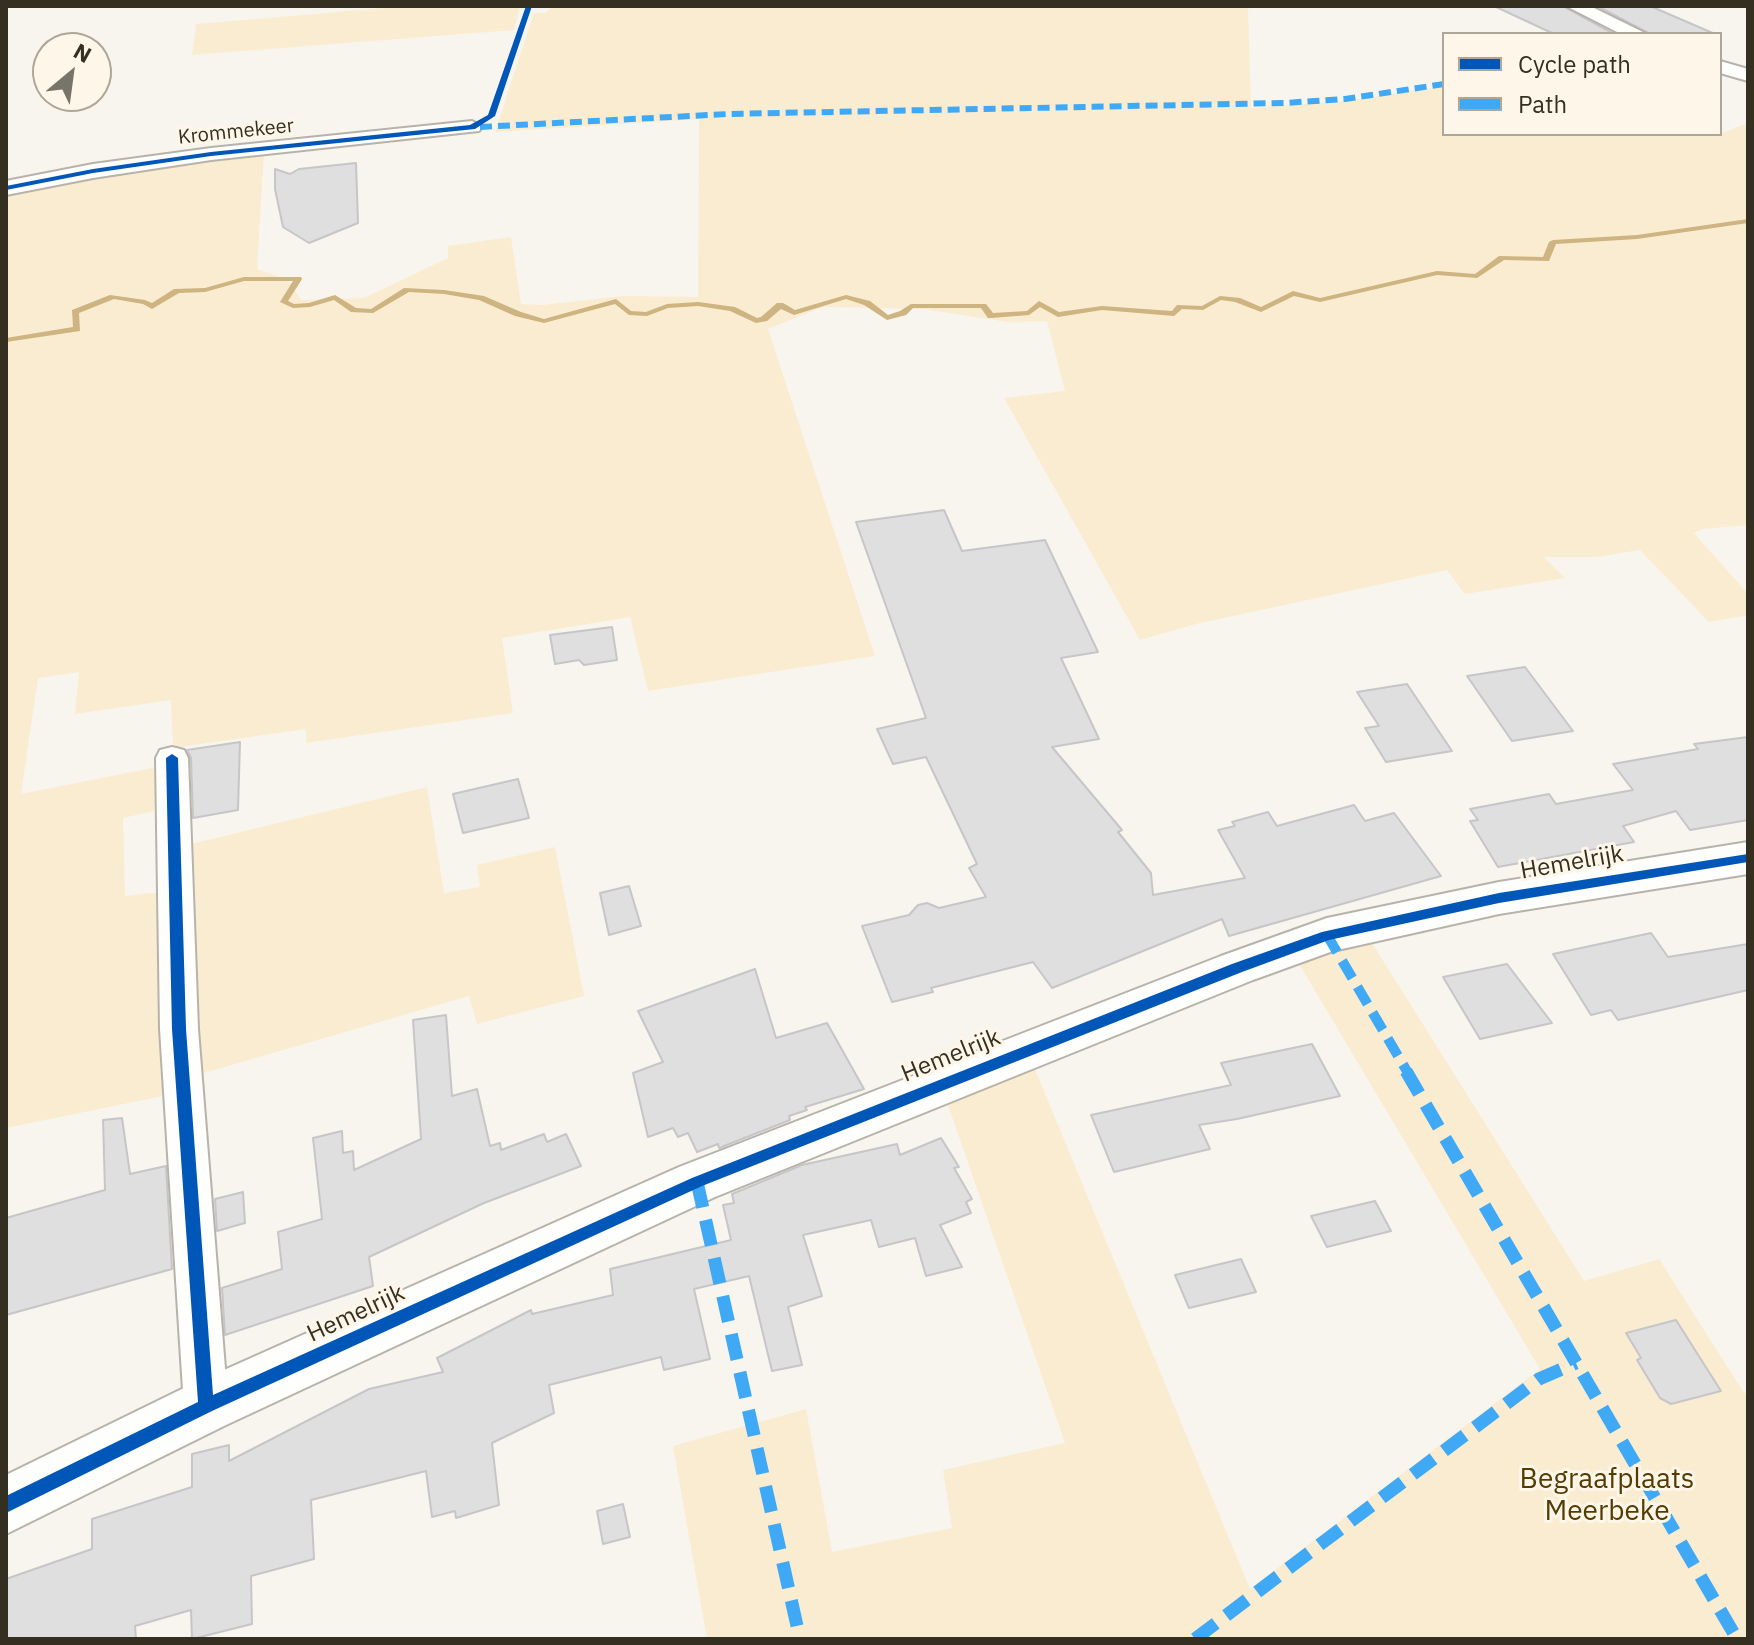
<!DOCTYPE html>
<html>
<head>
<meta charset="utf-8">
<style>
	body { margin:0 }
	#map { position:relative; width:1754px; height:1645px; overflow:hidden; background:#f8f5ee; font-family:"IBM Plex Sans",sans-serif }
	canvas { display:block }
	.frame { position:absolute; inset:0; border:8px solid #352f22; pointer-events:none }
	.legend { position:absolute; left:1442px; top:32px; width:280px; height:104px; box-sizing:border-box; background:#fdf6e9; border:2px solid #ada699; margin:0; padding:10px 14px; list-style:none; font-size:24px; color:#352f22 }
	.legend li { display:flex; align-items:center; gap:16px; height:40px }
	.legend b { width:40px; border:2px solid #ada699 }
	.north { position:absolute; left:32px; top:32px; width:80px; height:80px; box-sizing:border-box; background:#fdf6e9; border:2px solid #ada699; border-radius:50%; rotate:29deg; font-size:22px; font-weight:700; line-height:32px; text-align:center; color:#352f22 }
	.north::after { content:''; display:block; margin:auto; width:28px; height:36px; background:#797469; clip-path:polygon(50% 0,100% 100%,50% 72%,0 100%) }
</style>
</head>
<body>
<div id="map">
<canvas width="1754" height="1645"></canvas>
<div class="frame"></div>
<ul class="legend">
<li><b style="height:10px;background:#0057b8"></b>Cycle path</li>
<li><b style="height:10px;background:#3fa9f5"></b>Path</li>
</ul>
<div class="north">N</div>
</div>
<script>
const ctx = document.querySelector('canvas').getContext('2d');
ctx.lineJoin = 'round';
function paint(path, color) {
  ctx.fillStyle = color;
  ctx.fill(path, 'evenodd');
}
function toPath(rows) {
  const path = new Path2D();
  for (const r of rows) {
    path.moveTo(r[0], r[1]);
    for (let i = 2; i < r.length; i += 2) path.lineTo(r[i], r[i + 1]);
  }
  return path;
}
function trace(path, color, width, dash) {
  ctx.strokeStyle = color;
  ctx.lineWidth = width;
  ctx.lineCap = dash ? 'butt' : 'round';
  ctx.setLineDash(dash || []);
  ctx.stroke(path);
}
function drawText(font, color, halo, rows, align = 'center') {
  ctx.font = font + ' "IBM Plex Sans",sans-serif';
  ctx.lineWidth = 6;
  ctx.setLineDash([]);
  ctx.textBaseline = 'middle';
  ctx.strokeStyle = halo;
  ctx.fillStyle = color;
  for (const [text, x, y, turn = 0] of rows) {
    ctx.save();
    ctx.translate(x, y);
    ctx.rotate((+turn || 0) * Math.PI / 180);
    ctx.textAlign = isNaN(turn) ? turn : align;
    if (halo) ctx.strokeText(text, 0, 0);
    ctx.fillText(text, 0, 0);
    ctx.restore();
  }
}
const green = toPath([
	[407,6,520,6,514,30,192,55,196,24],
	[553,6,1248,6,1251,108,1345,101,1444,86,1444,134,1720,134,1748,123,1748,525,1702,529,1694,533,1748,594,1748,615,1709,622,1640,550,1596,557,1544,557,1565,578,1465,594,1447,570,1196,624,1140,640,1004,398,1065,391,1047,321,1008,322,923,309,823,307,768,329,875,656,648,691,630,617,502,638,513,713,306,743,306,729,173,748,171,700,75,714,79,672,38,678,21,794,157,767,154,811,123,818,125,896,162,892,168,1095,6,1128,6,192,264,151,257,269,288,280,301,300,364,298,448,258,448,246,511,237,521,304,542,305,622,296,698,297,699,119,495,132,534,13,546,13],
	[427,787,444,893,480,887,477,865,555,847,584,996,477,1024,469,996,197,1075,187,845],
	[1372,943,1584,1281,1659,1259,1744,1393,1748,1393,1748,1639,707,1639,673,1446,806,1409,832,1552,952,1528,943,1470,1065,1443,948,1105,1034,1067,1250,1589,1540,1369,1295,957]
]);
const stream = toPath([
	[1748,219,1748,223,1637,239,1556,244,1549,261,1504,260,1477,278,1437,275,1320,302,1294,296,1261,312,1235,302,1221,300,1203,310,1182,309,1174,316,1102,310,1058,317,1040,307,1029,315,991,318,988,318,981,308,913,308,906,315,887,320,864,305,846,299,794,315,781,309,767,321,756,323,730,311,698,306,668,308,647,316,629,315,615,304,544,323,515,316,479,300,444,294,409,292,373,313,351,312,334,300,310,307,293,308,280,302,293,281,244,281,205,292,179,293,152,309,143,304,114,299,79,313,80,331,6,342,6,338,73,327,72,310,110,295,145,300,152,303,174,289,205,288,244,277,301,277,302,279,288,301,294,304,309,303,335,295,356,308,371,309,404,288,444,290,484,296,521,312,544,319,616,299,631,311,646,312,667,304,698,302,735,307,757,318,761,317,777,303,783,303,795,310,846,295,870,301,888,315,900,311,911,304,986,304,993,313,1027,311,1039,301,1059,312,1102,306,1172,311,1177,305,1202,306,1220,296,1240,298,1261,307,1293,291,1320,298,1437,271,1475,274,1499,256,1543,257,1549,242,1553,240,1637,235,1748,219]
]);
const building = toPath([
	[1494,6,1563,6,1614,34,1554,34,1494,6],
	[1597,6,1650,6,1715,34,1650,34,1597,6],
	[356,163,358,223,309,243,283,227,275,189,275,169,290,174,299,169,356,163],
	[944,510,962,551,1045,540,1098,652,1061,658,1099,739,1052,747,1122,830,1118,832,1151,873,1153,895,1245,878,1218,830,1235,826,1232,822,1268,812,1277,826,1354,805,1365,821,1394,813,1441,876,1229,936,1222,919,1052,988,1033,962,931,988,933,992,892,1002,862,926,909,915,918,905,927,903,939,908,986,897,969,868,977,864,926,757,893,764,877,729,926,718,856,522,944,510],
	[612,627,617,660,584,665,579,660,555,664,550,635,612,627],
	[1525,667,1573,731,1512,741,1467,676,1525,667],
	[1407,684,1452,751,1386,762,1365,728,1379,726,1357,692,1407,684],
	[1748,737,1748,820,1690,830,1676,811,1623,826,1634,842,1498,867,1470,821,1478,820,1470,809,1549,794,1556,804,1633,790,1613,764,1698,749,1694,744,1748,737],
	[240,742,238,810,193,818,191,758,187,750,240,742],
	[518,779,529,818,463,833,453,794,518,779],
	[629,886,641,926,609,935,600,893,629,886],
	[1651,933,1668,957,1748,944,1748,990,1618,1020,1611,1010,1591,1015,1553,954,1651,933],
	[1507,964,1552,1023,1480,1039,1443,977,1507,964],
	[755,969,776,1038,827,1023,864,1089,805,1107,807,1110,789,1116,790,1120,719,1148,718,1144,697,1152,688,1133,678,1137,673,1128,648,1137,633,1073,663,1062,638,1011,755,969],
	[446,1015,452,1096,477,1089,490,1146,500,1143,501,1150,544,1134,547,1142,566,1134,581,1166,484,1203,369,1257,373,1286,225,1335,222,1288,282,1269,278,1232,322,1219,313,1138,342,1131,343,1153,353,1151,354,1170,421,1139,413,1020,446,1015],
	[1312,1044,1340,1096,1237,1119,1199,1125,1210,1149,1114,1172,1091,1115,1231,1085,1221,1063,1312,1044],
	[122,1118,130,1174,166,1166,172,1269,6,1315,6,1218,105,1190,103,1120,122,1118],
	[941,1138,959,1167,954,1168,972,1199,966,1202,971,1213,940,1225,962,1267,926,1276,915,1238,879,1247,871,1220,803,1235,822,1296,788,1307,802,1365,772,1371,749,1276,694,1289,710,1359,664,1370,661,1357,549,1385,554,1413,492,1443,499,1505,456,1518,455,1511,432,1517,426,1471,311,1500,314,1559,251,1576,252,1624,192,1639,191,1610,135,1626,136,1639,6,1639,6,1579,92,1549,92,1519,192,1487,192,1454,229,1445,229,1461,369,1389,443,1372,437,1358,531,1310,532,1314,613,1295,610,1269,731,1240,723,1205,734,1203,732,1194,802,1165,897,1144,900,1155,941,1138],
	[243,1192,245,1223,217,1231,215,1199,243,1192],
	[1375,1201,1391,1231,1327,1247,1311,1216,1375,1201],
	[1241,1259,1256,1292,1189,1308,1175,1275,1241,1259],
	[1676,1320,1721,1391,1671,1404,1660,1398,1637,1360,1641,1358,1626,1333,1676,1320],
	[623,1504,630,1537,603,1544,597,1511,623,1504]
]);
const minor = toPath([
	[1566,6,1590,6,1647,34,1621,34,1566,6],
	[1720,61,1748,69,1748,81,1720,73,1720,61],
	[472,121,482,127,479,131,211,160,93,178,6,195,6,181,93,164,211,148,472,121],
	[172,747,184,750,188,758,198,1029,228,1406,222,1421,206,1427,190,1421,184,1406,160,1029,156,758,160,750,172,747]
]);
const tertiary = toPath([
	[1748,842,1748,874,1499,914,1333,951,1253,980,715,1197,226,1425,6,1534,6,1475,186,1387,679,1167,1221,956,1327,918,1499,882,1748,842]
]);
const quietFar2 = toPath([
	[480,127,728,114,1284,103,1345,99,1444,84]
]);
const quietFar1 = toPath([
	[1327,935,1408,1073]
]);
const quiet = toPath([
	[1406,1071,1737,1639],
	[697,1182,800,1639],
	[1195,1639,1539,1379,1576,1363]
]);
const cycleway = toPath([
	[526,6,532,6,495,116,475,129,211,156,93,173,6,190,6,186,93,169,211,152,470,125,488,115,526,6],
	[172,754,178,758,186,1029,213,1395,692,1178,1232,964,1322,932,1499,893,1748,854,1748,862,1499,903,1329,940,1242,972,702,1186,212,1411,6,1513,6,1496,198,1402,172,1029,166,758,172,754]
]);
const farStreetnames = [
	["Krommekeer",236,132,-6]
];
const streetNames = [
	["Hemelrijk",1572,863,-10],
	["Hemelrijk",951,1056,-22],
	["Hemelrijk",356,1314,-25]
];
const nearParknames = [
	["Begraafplaats",1607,1480],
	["Meerbeke",1607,1512]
];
paint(green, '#faecd1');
paint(stream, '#cdb480');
paint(building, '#dfdfe0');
trace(building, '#c6c6c9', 2);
trace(minor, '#b8b3aa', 4);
trace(tertiary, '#b8b3aa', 4);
paint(minor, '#fefefc');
paint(tertiary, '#fefefc');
trace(quietFar2, '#3fa9f5', 6, [12, 6]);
trace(quietFar1, '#3fa9f5', 10, [20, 10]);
trace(quiet, '#3fa9f5', 13, [26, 13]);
paint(cycleway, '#0057b8');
drawText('20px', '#352f22', '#fdf6e9', farStreetnames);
drawText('24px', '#352f22', '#fdf6e9', streetNames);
drawText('28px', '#543c00', '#fdf6e9', nearParknames);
</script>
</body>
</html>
